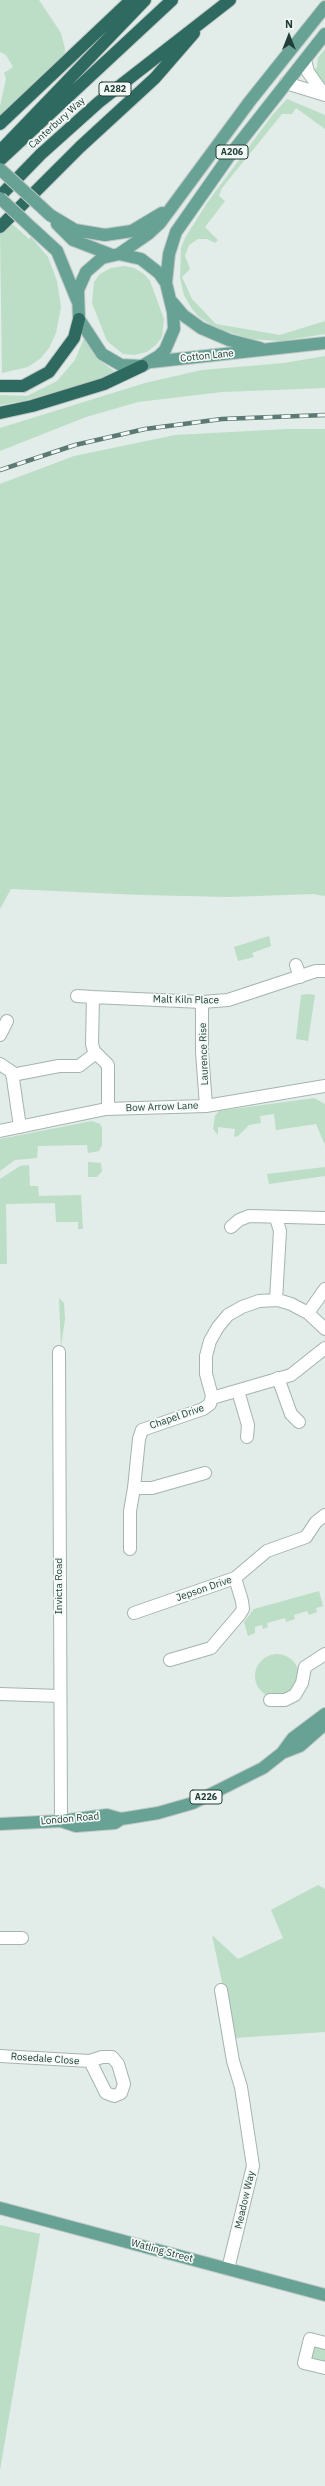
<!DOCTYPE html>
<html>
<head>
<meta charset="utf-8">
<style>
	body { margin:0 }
	#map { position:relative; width:325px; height:2486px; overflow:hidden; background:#e2ece8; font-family:"IBM Plex Sans",sans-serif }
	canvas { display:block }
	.north { position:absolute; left:269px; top:16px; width:40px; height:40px; -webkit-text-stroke:3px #f3f9f6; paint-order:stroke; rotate:0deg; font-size:11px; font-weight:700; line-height:16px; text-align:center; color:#223e37 }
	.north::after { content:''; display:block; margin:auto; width:14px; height:18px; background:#223e37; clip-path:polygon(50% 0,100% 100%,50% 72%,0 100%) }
</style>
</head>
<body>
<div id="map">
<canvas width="325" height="2486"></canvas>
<div class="north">N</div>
</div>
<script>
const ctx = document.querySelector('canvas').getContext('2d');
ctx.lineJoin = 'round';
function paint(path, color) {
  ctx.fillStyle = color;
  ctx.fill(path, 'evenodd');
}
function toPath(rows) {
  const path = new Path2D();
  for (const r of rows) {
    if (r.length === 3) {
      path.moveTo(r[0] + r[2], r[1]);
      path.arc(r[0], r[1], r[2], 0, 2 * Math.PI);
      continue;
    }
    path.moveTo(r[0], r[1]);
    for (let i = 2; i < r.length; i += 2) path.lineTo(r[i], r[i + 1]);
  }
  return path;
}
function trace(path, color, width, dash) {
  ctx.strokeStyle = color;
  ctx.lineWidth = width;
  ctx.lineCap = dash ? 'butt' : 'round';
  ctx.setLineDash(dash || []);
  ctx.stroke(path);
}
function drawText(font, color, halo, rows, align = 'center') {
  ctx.font = font + ' "IBM Plex Sans",sans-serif';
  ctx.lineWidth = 3.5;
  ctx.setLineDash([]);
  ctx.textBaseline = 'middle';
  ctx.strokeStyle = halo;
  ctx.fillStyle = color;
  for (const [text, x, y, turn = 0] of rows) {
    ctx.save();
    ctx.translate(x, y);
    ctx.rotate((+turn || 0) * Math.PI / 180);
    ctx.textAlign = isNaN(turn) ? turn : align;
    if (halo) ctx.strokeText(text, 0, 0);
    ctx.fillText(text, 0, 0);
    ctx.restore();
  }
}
const green = toPath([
	[0,0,39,0,61,33,65,49,64,57,0,119,0,106,6,79,4,73,13,67,6,55,0,52],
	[325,49,325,85,314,70,317,67,318,58],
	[287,99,325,115,325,129,296,108,292,114,282,114,222,188,219,196,225,201,205,227,218,240,215,243,207,239,198,239,189,245,185,256,190,269,182,277,192,299,216,324,280,335,325,321,325,334,281,341,251,339,216,328,199,317,192,309,184,295,180,278,181,248,185,238,207,203,274,113],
	[10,222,29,239,31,237,48,257,57,281,61,307,56,333,49,348,41,358,28,367,2,373,0,232],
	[124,266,134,268,144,274,150,281,164,319,162,337,156,345,147,352,134,355,123,354,107,341,92,303,94,282,100,274,111,268],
	[84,338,99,360,118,374,23,401,0,405,0,395,27,396,57,381,75,360],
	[325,356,325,388,222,392,138,402,86,417,0,451,0,428,145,383,202,370,284,363],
	[287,429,325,429,325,896,313,894,229,897,142,895,11,889,0,909,0,484,74,456,175,435],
	[269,936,271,946,252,953,254,957,238,961,234,947],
	[307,994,315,995,308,1041,296,1039,301,995],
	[314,1098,325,1104,325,1145,316,1124,276,1130,274,1114,260,1116,261,1123,249,1125,238,1136,234,1137,235,1129,218,1127,218,1135,213,1129,215,1116,219,1111],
	[92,1121,100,1124,102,1128,102,1145,99,1151,88,1153,87,1145,38,1146,37,1158,15,1160,0,1171,0,1139],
	[88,1162,101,1163,102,1171,97,1177,88,1177],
	[29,1165,30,1186,38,1186,39,1196,81,1195,83,1229,78,1229,78,1222,56,1222,55,1203,6,1204,7,1264,0,1264,0,1179,20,1166],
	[325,1167,325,1176,269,1184,267,1174],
	[59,1298,64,1303,65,1319,61,1347],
	[319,1591,323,1606,316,1608,317,1612,309,1615,307,1611,294,1615,295,1619,286,1622,285,1618,267,1623,268,1627,263,1629,262,1625,255,1627,255,1633,248,1636,244,1622,254,1609],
	[277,1676,22],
	[318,1885,325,1889,325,2032,234,2038,212,1935,238,1959,283,1938,271,1910],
	[0,2225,40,2234,0,2470],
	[314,2346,325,2347,325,2364,310,2360]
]);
const minor = toPath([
	[305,60,308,72,323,93],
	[286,83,325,95],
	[296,965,300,977],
	[77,996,93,997],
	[202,1002,202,1052,206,1106],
	[0,1035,7,1021],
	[0,1064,12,1072,20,1127],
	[12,1075,59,1066,79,1066,96,1053],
	[108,1109,108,1065,94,1051,92,1044,93,997,202,1002,228,1000,316,971,325,971],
	[0,1131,106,1109,206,1106,325,1086],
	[231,1227,239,1220,249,1216,325,1218],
	[276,1300,280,1231,276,1218],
	[308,1313,325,1289],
	[59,1352,61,1821],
	[278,1378,291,1414,299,1422],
	[238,1391,248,1425,247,1437],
	[212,1398,291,1375,325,1348],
	[205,1473,152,1488,134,1488,139,1439,142,1430,203,1409,210,1404,212,1396,206,1374,206,1356,210,1341,218,1327,228,1315,242,1307,259,1301,278,1300,291,1304,308,1313,325,1329],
	[130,1549,130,1511,134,1488],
	[134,1613,235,1578,267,1551,306,1537,316,1522,325,1515],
	[170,1660,211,1648,240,1614,243,1609,242,1601,235,1578],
	[0,1694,60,1696],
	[270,1700,285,1700,295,1695,302,1683,305,1667,325,1654],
	[0,1938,22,1938],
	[221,1990,233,2061,241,2087,253,2166,228,2269],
	[0,2056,90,2061,102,2057,112,2057,118,2064,124,2084,121,2093,114,2096,106,2093,90,2061],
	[325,2343,310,2339,304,2363,325,2368]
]);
const major = toPath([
	[50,215,75,230,105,235,132,231,162,213],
	[57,224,73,240,112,255],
	[33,229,57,251,77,300],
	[119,254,141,259,159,273,166,283,173,312,174,329,165,350,159,356,142,366,121,365,102,354,79,319,78,290,86,272,102,258,119,254],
	[119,254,148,234,160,223,250,101,325,7],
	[166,283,169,254,176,232,230,155,325,34],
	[172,302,183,315,201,328,229,340,260,348],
	[151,362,325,343],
	[282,1753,300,1746,325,1724],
	[61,1821,76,1826,115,1823,121,1819],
	[0,1824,61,1821,107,1815,121,1819,158,1813,193,1803,263,1768,282,1753,293,1738,325,1714],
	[0,2208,325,2295]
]);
const highway = toPath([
	[0,124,131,0],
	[0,151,145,0],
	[0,160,172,0],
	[0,196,41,154,99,102,230,0],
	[0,227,80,147,155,78,194,33],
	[0,386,23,386,49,372,74,338,79,319],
	[0,413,32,406,104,384,142,366]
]);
const rail = toPath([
	[0,470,75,445,145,429,222,419,325,415]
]);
const majorBridge = toPath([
	[0,169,50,215],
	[0,198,33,229]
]);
const shields = [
	[115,89,32],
	[232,152,32],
	[206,1797,32]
];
const shieldNames = [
	["A282",115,89],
	["A206",232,152],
	["A226",206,1797]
];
const streetNames = [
	["Canterbury Way",57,123,-42],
	["Cotton Lane",207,356,-6],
	["Malt Kiln Place",186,1000,1],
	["Laurence Rise",204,1054,-92],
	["Bow Arrow Lane",162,1107,-2],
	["Chapel Drive",177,1417,-19],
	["Invicta Road",59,1586,-90],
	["Jepson Drive",204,1589,-19],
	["London Road",70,1819,-5],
	["Rosedale Close",45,2059,4],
	["Meadow Way",245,2200,-77],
	["Watling Street",162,2251,15]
];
paint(green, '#bcddc6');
trace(minor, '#a5b4af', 14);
trace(major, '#c1c9c7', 14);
trace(highway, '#c1c9c7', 14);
trace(minor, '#fff', 12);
trace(major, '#67a295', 12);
trace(highway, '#2e6a60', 12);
trace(rail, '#5d7973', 4.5);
trace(rail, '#f3f9f6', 3, [9]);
trace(majorBridge, '#c1c9c7', 14, []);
trace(majorBridge, '#67a295', 12);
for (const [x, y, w] of shields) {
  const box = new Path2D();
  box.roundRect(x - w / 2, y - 7, w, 14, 3);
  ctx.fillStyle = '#f3f9f6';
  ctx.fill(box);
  trace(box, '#223e37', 1);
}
drawText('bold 9px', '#223e37', null, shieldNames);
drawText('10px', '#223e37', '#f3f9f6', streetNames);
</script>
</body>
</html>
